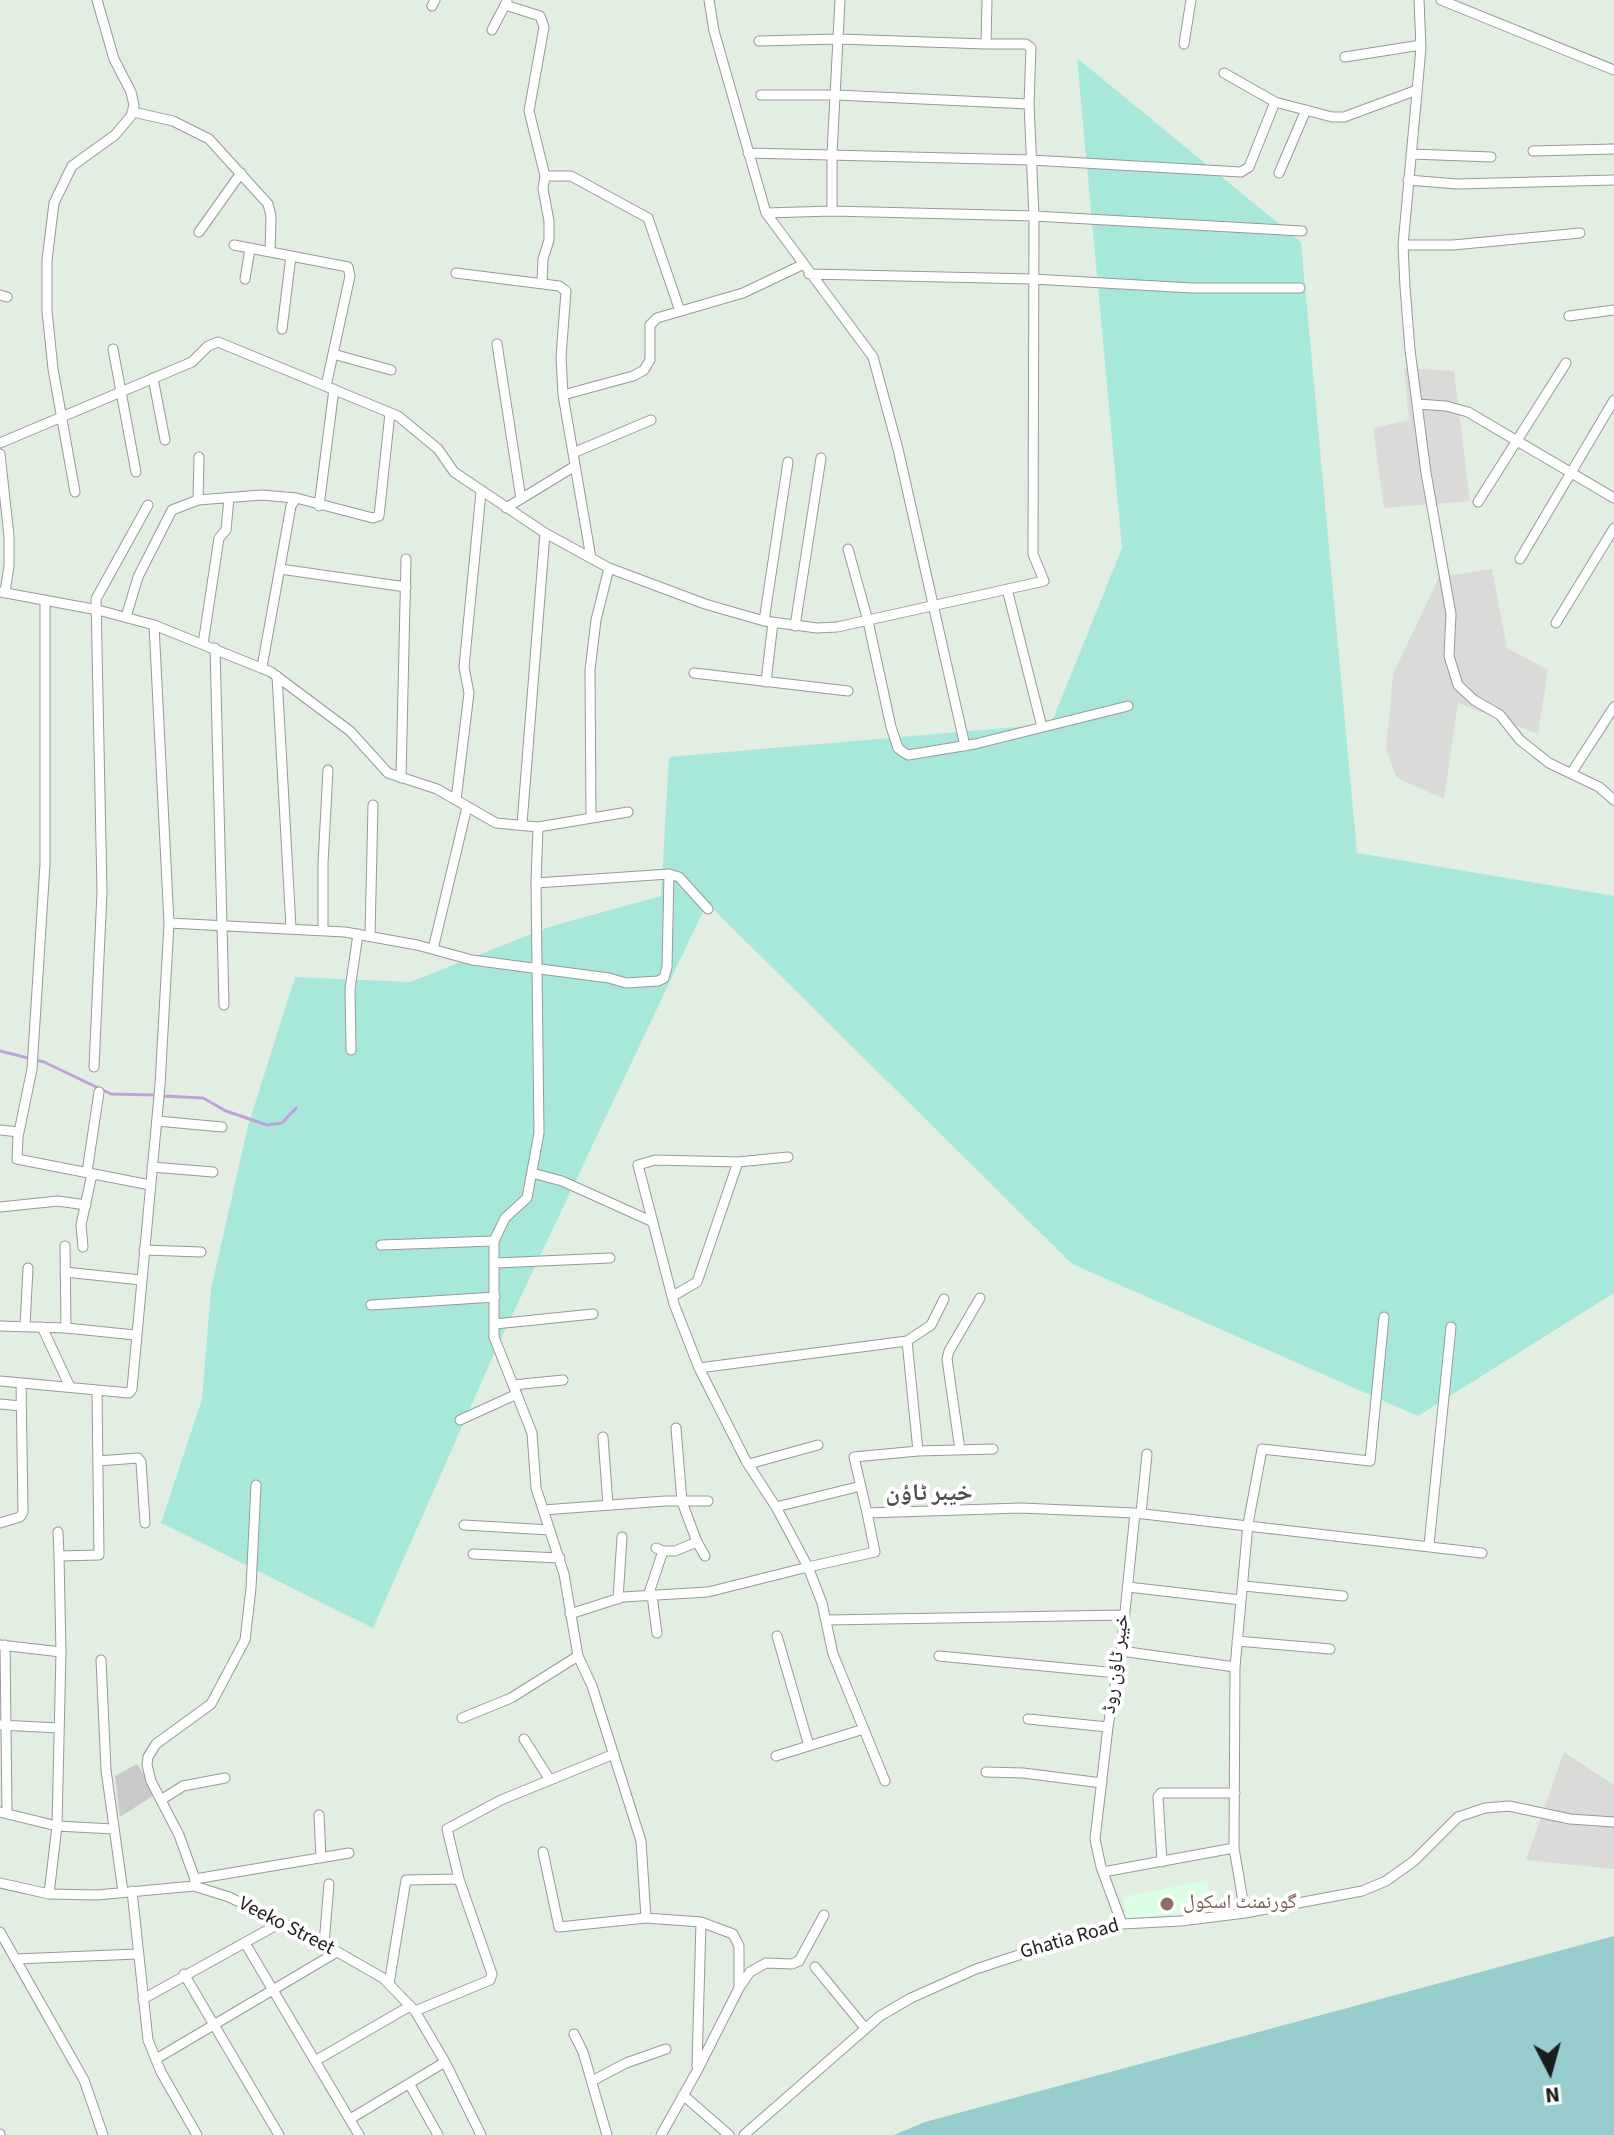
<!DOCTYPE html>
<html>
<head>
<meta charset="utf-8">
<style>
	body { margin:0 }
	#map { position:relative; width:1614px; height:2135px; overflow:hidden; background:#e3eee2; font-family:"Source Sans 3",sans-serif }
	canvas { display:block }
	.north { position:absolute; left:1510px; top:2031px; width:80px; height:80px; -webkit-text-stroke:6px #fff; paint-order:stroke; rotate:174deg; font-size:22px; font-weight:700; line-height:32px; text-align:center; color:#1c1c1c }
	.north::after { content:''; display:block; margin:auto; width:28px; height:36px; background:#1c1c1c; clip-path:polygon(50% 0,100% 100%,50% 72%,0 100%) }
</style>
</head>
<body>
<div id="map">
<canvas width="1614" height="2135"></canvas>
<div class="north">N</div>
</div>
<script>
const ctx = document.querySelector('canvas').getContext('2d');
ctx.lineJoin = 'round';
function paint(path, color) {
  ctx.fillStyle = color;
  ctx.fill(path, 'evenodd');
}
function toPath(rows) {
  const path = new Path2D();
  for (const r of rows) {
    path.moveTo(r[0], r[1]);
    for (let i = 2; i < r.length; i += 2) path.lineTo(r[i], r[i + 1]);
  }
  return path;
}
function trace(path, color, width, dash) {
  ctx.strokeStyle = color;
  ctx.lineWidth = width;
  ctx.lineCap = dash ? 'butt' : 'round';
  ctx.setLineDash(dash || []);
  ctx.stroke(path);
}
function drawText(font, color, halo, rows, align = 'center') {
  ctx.font = font + ' "Source Sans 3","Noto Naskh Arabic",sans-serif';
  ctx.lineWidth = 8;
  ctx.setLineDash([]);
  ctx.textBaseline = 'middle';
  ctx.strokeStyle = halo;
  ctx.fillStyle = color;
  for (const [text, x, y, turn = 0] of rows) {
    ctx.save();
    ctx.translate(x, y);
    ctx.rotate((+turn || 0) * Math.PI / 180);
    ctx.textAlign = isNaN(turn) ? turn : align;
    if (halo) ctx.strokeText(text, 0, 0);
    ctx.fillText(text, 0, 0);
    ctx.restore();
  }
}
const residential = toPath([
	[1404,368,1454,371,1470,501,1384,508,1373,428,1409,420],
	[1492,569,1507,648,1548,670,1538,734,1458,703,1444,799,1397,778,1386,750,1393,674,1439,577],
	[1564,1752,1614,1785,1614,1869,1526,1860]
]);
const education = toPath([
	[1208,1880,1209,1912,1127,1918,1123,1897]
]);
const religious = toPath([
	[137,1764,156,1794,120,1817,115,1776]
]);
const grass = toPath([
	[1077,58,1301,242,1357,853,1614,896,1614,1293,1418,1416,1072,1264,707,903,498,1345,373,1628,161,1523,202,1399,211,1289,248,1126,295,977,410,982,549,927,661,896,669,757,1051,724,1122,548]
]);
const forest = toPath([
	[1614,1936,1614,2135,894,2135,925,2122]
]);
const stream = toPath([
	[0,1051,44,1062,111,1094,155,1095],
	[163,1096,203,1098,226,1111,267,1125,282,1123,296,1108]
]);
const minor = toPath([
	[709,0,714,31,766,213,873,357,898,449,965,746],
	[840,0,832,154,832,211,1034,216,1302,231],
	[1419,0,1421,48,1403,245,1405,287,1410,350,1426,473,1451,614,1449,656,1458,685,1474,700,1500,715,1520,740,1549,763,1599,787,1614,800],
	[1441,0,1614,70],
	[505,5,540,16,544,27,529,111,545,176,543,189,549,221,549,240,543,259,542,283],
	[432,6,435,0],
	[492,30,507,1],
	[759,41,838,39,986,44,987,0],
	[1184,44,1191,0],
	[1345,57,1421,45],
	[1224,73,1275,102,1332,117,1344,117,1417,90],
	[761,95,836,95,1029,104],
	[133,112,173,121,209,139,268,204,271,216,270,252],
	[1533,151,1614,149],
	[748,153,1031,160,1241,172,1249,167,1275,102],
	[1411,154,1491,157],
	[1279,173,1306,110],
	[545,176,571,176,648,218,680,311],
	[1408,180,1457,184,1614,180],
	[766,213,832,211],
	[199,232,241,173],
	[234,245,348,267,350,276,326,386],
	[1403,245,1453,245,1580,233],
	[456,273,559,286,566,291,561,357,563,395,591,558],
	[809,274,1033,279,1192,288,1300,288],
	[245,279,250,249],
	[0,295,7,297],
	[1569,316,1614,310],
	[282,329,291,256],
	[497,344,521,499],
	[113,349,136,472],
	[333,354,391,370],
	[153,378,165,440],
	[563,395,633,376,644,370,650,360,650,325,657,318,743,293,802,265],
	[1417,404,1446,406,1468,412,1614,498],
	[0,443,192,362,208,346,218,342,398,416,438,449,454,472,545,533,609,568,705,604,764,621,817,628,837,627,1044,581,1033,554,1034,216,1029,104,1031,48,1026,44,986,44],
	[573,453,651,420],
	[0,454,9,536,9,566,5,592],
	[75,492,53,369,47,311,47,260,54,203,72,166,115,135,131,116,134,105,131,92,114,59,97,0],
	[198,500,199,457],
	[1478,502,1566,363],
	[319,506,334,389],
	[506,508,575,466],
	[848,549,868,621,891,727,898,748,903,752,908,755,975,744,1128,706],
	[1520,559,1614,400],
	[280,569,406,587],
	[1007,589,1042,727],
	[0,592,98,610,154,625,271,672,350,731,388,773,437,789,496,823,538,827,628,812],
	[45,600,45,864,32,1069,18,1137,17,1159,150,1185],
	[126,617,138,577,172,510,198,500,262,495,296,498],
	[764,621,788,462],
	[1556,623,1614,528],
	[795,626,821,458],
	[203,644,219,538,226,530,229,498],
	[215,648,224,1005],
	[262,667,291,506,296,498,373,518,379,516,390,413],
	[694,673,848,691],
	[277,676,291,928],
	[766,682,773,622],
	[1572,772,1614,707],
	[401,778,406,559],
	[456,800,469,693,464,667,481,492],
	[591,817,590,670,596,620,609,568],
	[522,824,545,533],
	[538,827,536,883,539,1133,527,1198,505,1218,494,1241,494,1337,532,1433,536,1488,564,1574,578,1656,592,1686,641,1841,646,1918],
	[536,883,669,874,679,877,708,909],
	[169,923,345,932,417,945,472,960,609,978,626,983,658,981,664,978,667,967,669,874],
	[323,931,323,863,328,770],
	[370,936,373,805],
	[433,949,467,807],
	[351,1050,350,989,358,934],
	[94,1067,102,892,96,599,148,505],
	[157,1121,222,1127],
	[0,1130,19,1132],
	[152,1167,213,1172],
	[87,1172,99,1092],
	[532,1173,562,1181,653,1222],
	[0,1207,58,1201,86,1205],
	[381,1245,494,1241],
	[65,1246,66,1328],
	[83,1247,81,1225,92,1174],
	[144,1250,201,1252],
	[495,1263,610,1258],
	[65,1272,141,1280],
	[673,1296,697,1282,738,1162],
	[371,1305,495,1297],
	[495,1324,593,1314],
	[0,1326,66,1328,135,1335],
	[25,1326,28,1268],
	[42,1327,70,1387],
	[907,1341,918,1451],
	[699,1368,907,1341,931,1325,944,1299],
	[0,1381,129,1393,132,1389,160,1085,169,923,154,625],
	[513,1385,563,1380],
	[0,1404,21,1406],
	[460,1420,517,1394],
	[676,1428,682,1502,697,1542,705,1556],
	[603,1437,608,1505],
	[960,1450,947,1359,949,1351,980,1298],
	[98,1461,138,1458,141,1462,145,1523],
	[749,1464,818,1445],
	[776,1507,861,1486],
	[543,1510,665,1501,708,1501],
	[867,1513,854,1457,918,1451,993,1449],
	[1135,1513,1482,1553],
	[1141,1513,1147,1454],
	[0,1523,20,1517,23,1512,21,1383],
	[464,1525,550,1530],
	[58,1532,59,1556],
	[1429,1545,1451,1327],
	[656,1548,663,1551,675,1551,697,1542],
	[473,1554,560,1558],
	[1244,1586,1343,1596],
	[1128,1587,1241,1600],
	[652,1595,657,1633],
	[648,1596,663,1551],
	[618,1599,622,1537],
	[570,1614,623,1597,708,1592,808,1567,776,1507,746,1461,699,1368,674,1304,638,1165,655,1160,738,1162,788,1157],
	[826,1620,1125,1615],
	[777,1636,809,1746],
	[1237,1641,1330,1649],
	[0,1645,61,1652],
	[5,1645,7,1813],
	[1121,1651,1235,1667],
	[939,1656,1117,1673],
	[101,1660,106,1770,123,1892],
	[462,1718,511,1698,578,1656],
	[1028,1719,1108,1727],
	[0,1725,59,1728],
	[524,1739,550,1780],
	[776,1756,864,1729],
	[986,1772,1023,1773,1102,1783],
	[885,1781,833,1654,822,1603,808,1567,875,1552,867,1513,1021,1508,1135,1513,1121,1651,1108,1727,1095,1839,1101,1867,1122,1924],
	[161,1800,183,1786,225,1778],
	[0,1812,57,1826,113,1829],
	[319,1815,321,1858],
	[543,1852,559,1927,646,1918,701,1922,733,1934,739,1946,739,1988,697,2071,661,2135],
	[1162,1862,1158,1797,1161,1793,1235,1793],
	[1103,1872,1234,1848],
	[195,1879,349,1853],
	[0,1883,49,1894,97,1895,194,1886,229,1897,315,1939,383,1978,415,2011,445,2062,481,2135],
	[194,1886,195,1879,179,1835,151,1781,147,1765,148,1757,156,1744,211,1704,245,1640,251,1588,256,1485],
	[132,1891,148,2040,161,2072,197,2135],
	[49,1894,57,1826,61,1652,59,1556,99,1555,97,1391],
	[1245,1913,1234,1848,1235,1667,1248,1524,1262,1449,1370,1461,1384,1317],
	[0,1932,84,2080,103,2135],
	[245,1943,359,2135],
	[324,1944,329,1884],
	[15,1959,138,1954],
	[815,1967,865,2028],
	[184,1974,279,2135],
	[389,1984,406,1880,459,1879],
	[739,1988,750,1972,766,1963,792,1964,799,1961,824,1915],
	[143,1999,282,1922],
	[415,2011,490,1980,492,1974,459,1879,447,1829,501,1800,614,1754],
	[574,2034,583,2052,607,2135],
	[156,2059,337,1952],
	[315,2061,410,2006],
	[697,2066,701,1922],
	[592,2081,626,2063,666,2049],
	[410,2085,438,2135],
	[683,2095,729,2135],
	[350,2119,445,2062],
	[0,2134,0,2135],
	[744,2135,880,2016,911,1998,976,1969,1092,1931,1122,1924,1181,1921,1245,1913,1362,1891,1386,1881,1414,1861,1458,1817,1485,1808,1509,1806,1570,1819,1614,1822]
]);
const markers = [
	[1167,1904,8,"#8d6e63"]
];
const streetNames = [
	["خیبر ٹاؤن روڈ",1117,1664,-82],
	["Veeko Street",286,1927,27],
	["Ghatia Road",1070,1940,-16]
];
const educationNames = [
	["گورنمنٹ اسکول",1183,1904]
];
const quarterNames = [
	["خیبر ٹاؤن",929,1495]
];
paint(residential, '#dadbd9');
paint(education, '#daffe5');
paint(religious, '#cacaca');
paint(grass, '#a8e8db');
paint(forest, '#97cdcc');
trace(stream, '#c0a2db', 3);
trace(minor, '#999', 11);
trace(minor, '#fff', 9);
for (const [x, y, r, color] of markers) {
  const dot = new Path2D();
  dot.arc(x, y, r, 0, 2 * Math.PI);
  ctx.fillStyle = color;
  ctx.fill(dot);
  trace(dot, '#fff', 3);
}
drawText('20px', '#1c1c1c', '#fff', streetNames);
drawText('20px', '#785e54', '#fff', educationNames, 'left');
drawText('bold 24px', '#4f4f4f', '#fff', quarterNames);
</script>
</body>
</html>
